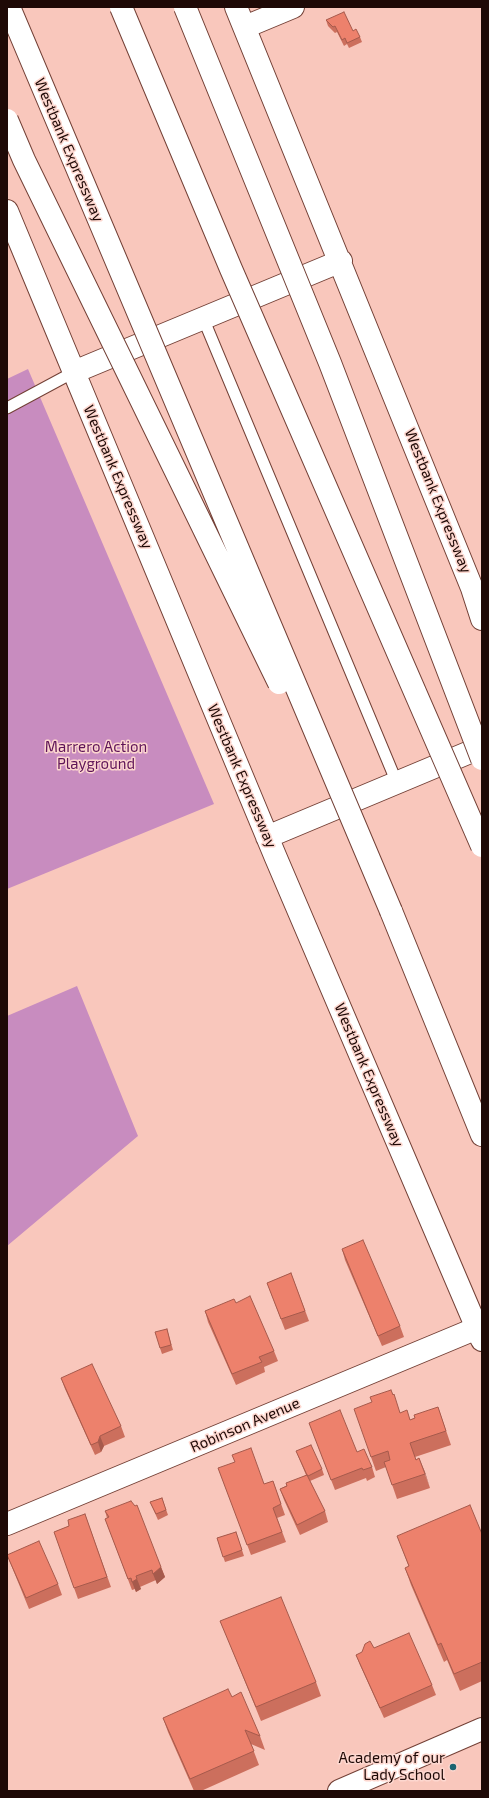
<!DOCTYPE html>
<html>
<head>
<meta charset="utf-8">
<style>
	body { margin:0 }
	#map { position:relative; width:489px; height:1798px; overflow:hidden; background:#f9c7bc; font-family:"Exo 2",sans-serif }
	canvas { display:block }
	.frame { position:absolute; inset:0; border:8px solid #1e0906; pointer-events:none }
</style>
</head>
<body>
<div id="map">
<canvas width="489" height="1798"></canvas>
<div class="frame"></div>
</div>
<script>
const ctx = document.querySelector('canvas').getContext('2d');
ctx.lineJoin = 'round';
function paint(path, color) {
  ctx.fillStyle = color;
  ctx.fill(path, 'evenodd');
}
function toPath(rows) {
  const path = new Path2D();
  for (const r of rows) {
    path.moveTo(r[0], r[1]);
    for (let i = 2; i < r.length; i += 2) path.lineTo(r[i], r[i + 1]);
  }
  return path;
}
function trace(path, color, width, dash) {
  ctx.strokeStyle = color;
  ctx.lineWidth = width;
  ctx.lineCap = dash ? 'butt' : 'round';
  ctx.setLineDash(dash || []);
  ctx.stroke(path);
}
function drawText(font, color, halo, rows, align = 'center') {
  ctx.font = font + ' "Exo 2",sans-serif';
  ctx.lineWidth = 3;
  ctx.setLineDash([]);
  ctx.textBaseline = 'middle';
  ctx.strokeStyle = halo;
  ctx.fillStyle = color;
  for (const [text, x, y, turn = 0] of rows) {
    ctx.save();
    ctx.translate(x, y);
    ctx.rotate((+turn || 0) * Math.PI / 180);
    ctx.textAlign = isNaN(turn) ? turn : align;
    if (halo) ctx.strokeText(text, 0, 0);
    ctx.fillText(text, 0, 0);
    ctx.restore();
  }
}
const green = toPath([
	[28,369,214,804,7,889,7,379],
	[77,986,138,1136,7,1246,7,1016]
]);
const service = toPath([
	[203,318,397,783],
	[7,408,74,372]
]);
const minor = toPath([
	[245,27,293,7],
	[7,1524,482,1326],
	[339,1791,482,1729]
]);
const secondary = toPath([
	[236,7,472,588,482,619],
	[7,211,276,858,482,1340],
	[74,372,341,261],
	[267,837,482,747]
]);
const motorway = toPath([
	[391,911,482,1135]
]);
const motorwayBridge = toPath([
	[9,7,391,911],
	[121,7,231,269,482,846],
	[185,7,330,363,482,759],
	[7,120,24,160,279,683]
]);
const wall = toPath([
	[326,20,353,31,360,37,362,42,349,48,347,44,344,46,337,32,335,33,328,26],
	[342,1249,400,1326,404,1337,382,1346,345,1260],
	[291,1273,309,1321,285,1330,267,1283],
	[236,1303,274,1351,278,1361,264,1367,265,1372,236,1385,208,1322,205,1311],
	[167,1329,173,1350,162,1354,160,1348],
	[61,1378,121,1426,125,1437,104,1446,101,1452,95,1455,65,1389],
	[438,1407,451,1445,415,1457,416,1460,419,1458,430,1488,397,1499,386,1467,376,1471,371,1457,400,1413,410,1420],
	[309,1423,357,1452,372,1467,375,1477,367,1481,366,1478,335,1490],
	[296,1451,322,1469,324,1475,310,1481,325,1511,328,1522,300,1535,284,1500,280,1489,306,1475],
	[218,1468,264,1484,273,1481,285,1515,277,1518,286,1542,251,1555],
	[162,1498,168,1515,158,1520,150,1502],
	[105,1511,161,1567,165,1577,157,1584,156,1580,140,1587,141,1589,136,1592,135,1589,132,1590,105,1519,107,1518],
	[85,1514,111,1587,78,1599,54,1532,69,1526],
	[236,1532,244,1556,225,1562,217,1538],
	[482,1534,482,1681,460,1691,447,1660,444,1662,411,1585,405,1568,409,1567,397,1536],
	[7,1555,58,1584,62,1595,29,1609],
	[220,1621,316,1682,321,1696,261,1721,226,1635],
	[374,1648,432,1685,436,1695,384,1718,360,1665,356,1655],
	[232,1697,260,1736,265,1750,251,1744,259,1765,201,1791,194,1791,168,1732,163,1718]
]);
const shadedWall = toPath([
	[100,1436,104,1446,101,1452,98,1442],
	[419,1458,425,1472,430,1488,425,1474],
	[161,1567,165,1577,157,1584,153,1574],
	[137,1579,141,1589,136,1592,132,1582]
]);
const building = toPath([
	[344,12,353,31,356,29,360,37,347,43,345,38,342,40,335,26,333,27,326,20,344,12],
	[363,1240,400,1326,378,1336,342,1249,363,1240],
	[291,1273,305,1311,281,1319,267,1283,291,1273],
	[250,1296,274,1351,259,1357,262,1362,232,1374,205,1311,234,1299,236,1303,250,1296],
	[167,1329,171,1345,160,1348,155,1332,167,1329],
	[92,1364,121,1426,100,1436,98,1442,91,1445,61,1378,92,1364],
	[391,1390,393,1395,394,1394,400,1413,407,1410,410,1420,415,1418,414,1415,438,1407,446,1431,410,1443,416,1460,419,1458,425,1474,392,1485,384,1462,390,1460,388,1451,371,1457,354,1409,372,1402,370,1397,391,1390],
	[340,1410,357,1452,364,1449,372,1467,363,1470,362,1468,331,1480,309,1423,340,1410],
	[311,1445,322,1469,308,1476,307,1475,296,1451,311,1445],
	[251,1448,264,1484,273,1481,281,1504,273,1508,282,1532,247,1545,218,1468,235,1462,232,1455,251,1448],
	[307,1475,325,1511,297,1525,280,1489,287,1486,286,1483,307,1475],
	[162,1498,166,1510,156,1514,150,1502,162,1498],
	[131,1501,135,1506,137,1505,161,1567,153,1574,152,1570,136,1576,137,1579,132,1582,131,1578,128,1579,105,1519,109,1517,105,1511,131,1501],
	[470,1505,482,1534,482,1662,454,1674,441,1643,438,1645,405,1568,409,1566,397,1536,470,1505],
	[85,1514,107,1577,74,1588,54,1532,69,1526,68,1520,85,1514],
	[236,1532,242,1550,223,1557,217,1538,236,1532],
	[39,1541,58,1584,26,1598,7,1555,39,1541],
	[281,1597,316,1682,256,1707,220,1621,281,1597],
	[409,1633,432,1685,380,1708,356,1655,362,1652,365,1644,370,1641,374,1648,409,1633],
	[228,1689,232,1697,241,1692,260,1736,245,1730,254,1751,190,1779,163,1718,228,1689]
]);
const markers = [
	[453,1767,4,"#1b6471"]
];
const streetNames = [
	["Westbank Expressway",69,150,67],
	["Westbank Expressway",118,477,67],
	["Westbank Expressway",438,501,68],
	["Westbank Expressway",242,776,67],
	["Westbank Expressway",369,1075,67],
	["Robinson Avenue",245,1425,-23]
];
const parkNames = [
	["Marrero Action",96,747],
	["Playground",96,764]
];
const poiNames = [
	["Academy of our",445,1758],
	["Lady School",445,1775]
];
paint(green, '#c88cbf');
trace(service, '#734036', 13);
trace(minor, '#734036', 24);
trace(secondary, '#734036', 24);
trace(motorway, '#734036', 24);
trace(service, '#fff', 11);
trace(minor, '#fff', 22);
trace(secondary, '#fff', 22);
trace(motorway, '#fff', 22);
trace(motorwayBridge, '#734036', 24, []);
trace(motorwayBridge, '#fff', 22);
paint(wall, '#cc6f5d');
paint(shadedWall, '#a65a4c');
paint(building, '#ed816c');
trace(building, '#a65a4c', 1);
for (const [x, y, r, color] of markers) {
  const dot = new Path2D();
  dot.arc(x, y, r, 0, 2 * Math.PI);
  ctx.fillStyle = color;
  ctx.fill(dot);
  trace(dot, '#fdd7cf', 1.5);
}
drawText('15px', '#1e0906', '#fdd7cf', streetNames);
drawText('15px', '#5f1458', '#fdd7cf', parkNames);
drawText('15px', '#1e0906', '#fdd7cf', poiNames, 'right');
</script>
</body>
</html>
